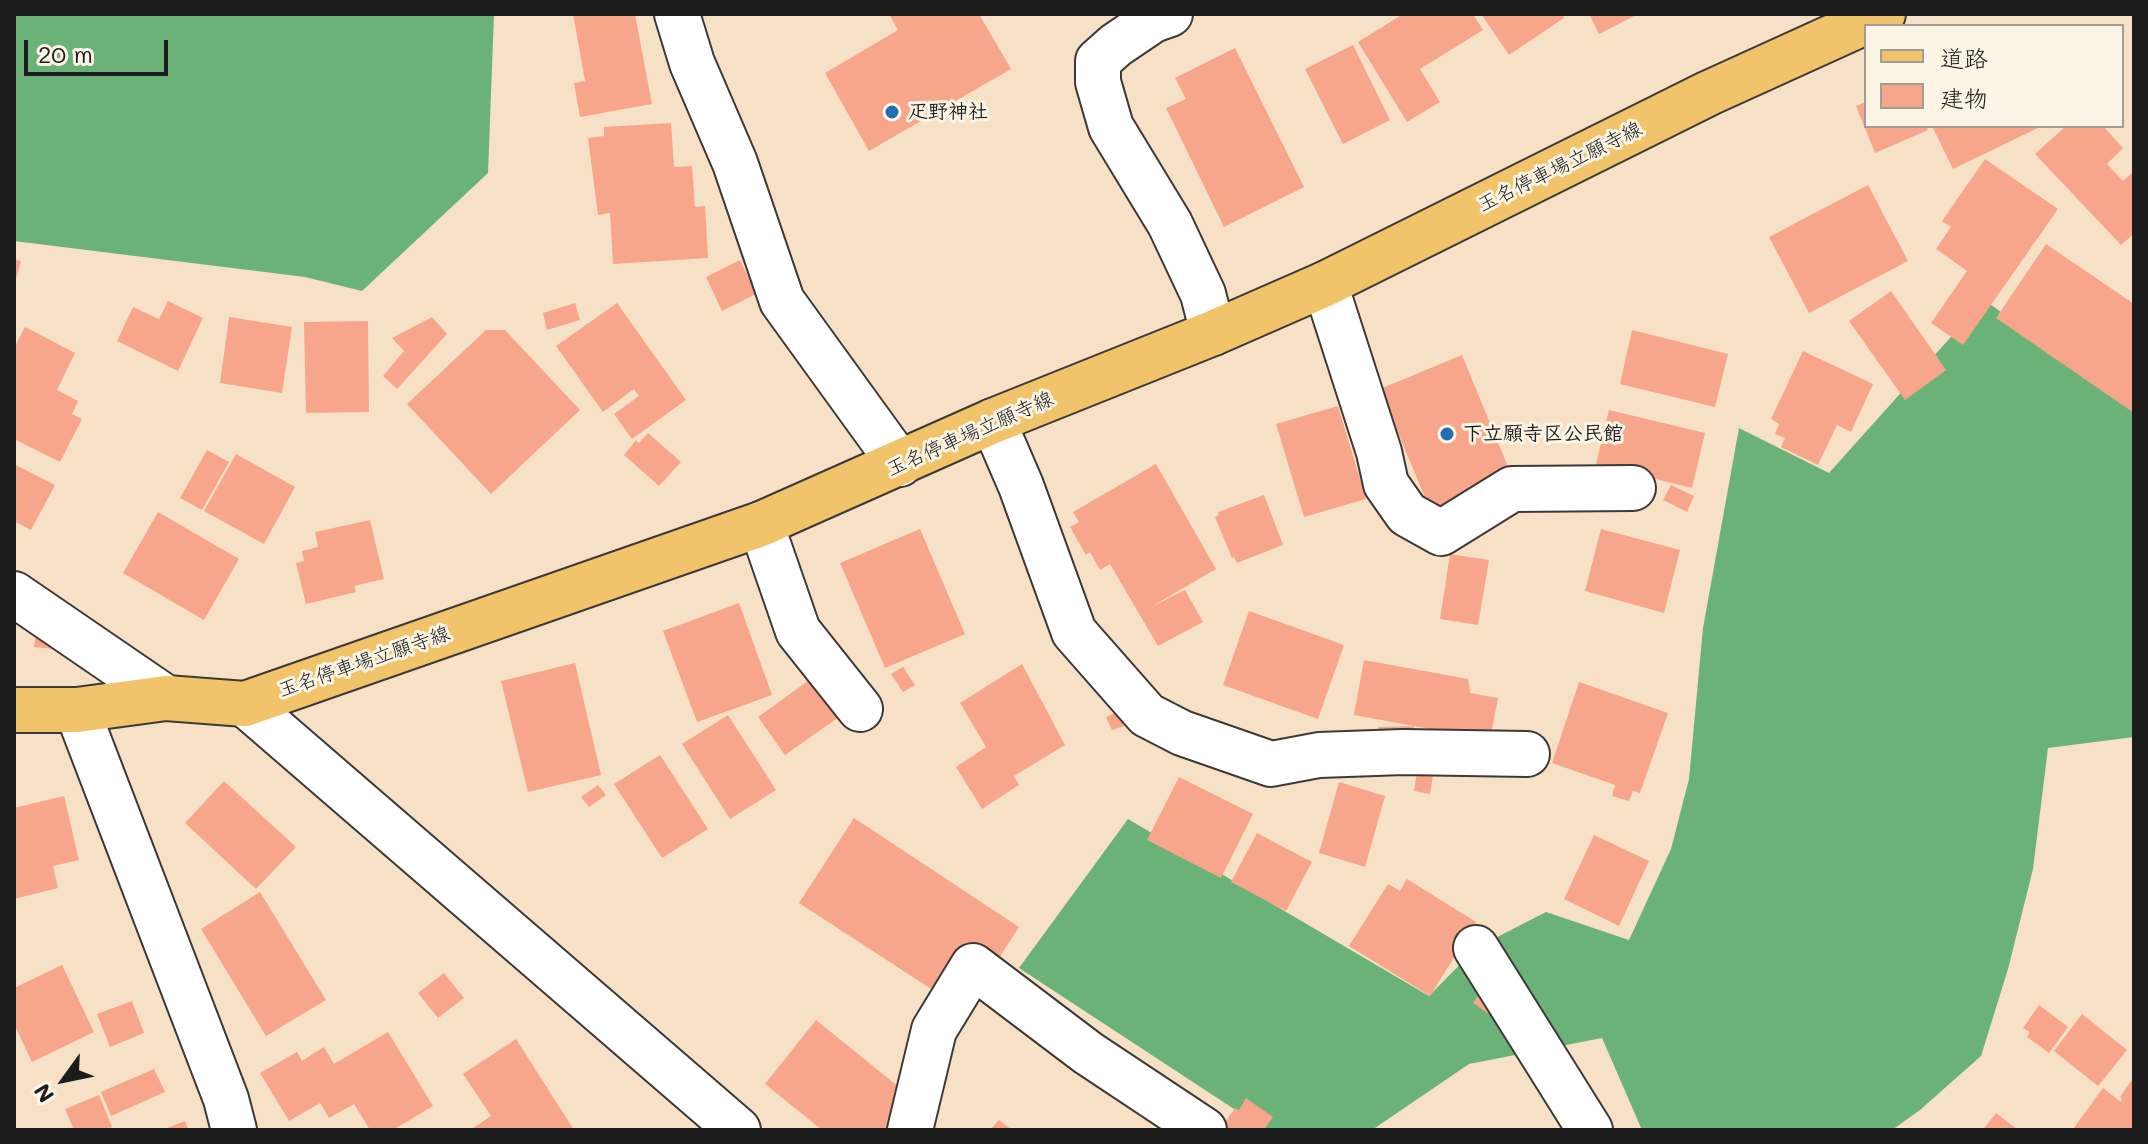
<!DOCTYPE html>
<html>
<head>
<meta charset="utf-8">
<style>
	body { margin:0 }
	#map { position:relative; width:2148px; height:1144px; overflow:hidden; background:#f6e0c6; font-family:Mali,"Klee One",sans-serif }
	canvas { display:block }
	.frame { position:absolute; inset:0; border:16px solid #1c1c1c; pointer-events:none }
	.legend { position:absolute; left:1864px; top:24px; width:260px; height:104px; box-sizing:border-box; background:#fcf5e5; border:2px solid #a29e95; margin:0; padding:10px 14px; list-style:none; font-size:24px; color:#1c1c1c }
	.legend li { display:flex; align-items:center; gap:16px; height:40px }
	.legend b { width:40px; border:2px solid #a29e95 }
	.north { position:absolute; left:24px; top:1040px; width:80px; height:80px; -webkit-text-stroke:6px #fcf5e5; paint-order:stroke; rotate:237deg; font-size:22px; font-weight:700; line-height:32px; text-align:center; color:#1c1c1c }
	.north::after { content:''; display:block; margin:auto; width:28px; height:36px; background:#1c1c1c; clip-path:polygon(50% 0,100% 100%,50% 72%,0 100%) }
	.scale { position:absolute; left:24px; top:40px; width:144px; height:36px; box-sizing:border-box; border:4px solid #1c1c1c; border-top:0; padding-left:10px; font-size:24px; line-height:28px; white-space:nowrap; color:#1c1c1c; -webkit-text-stroke:6px #fcf5e5; paint-order:stroke }
</style>
</head>
<body>
<div id="map">
<canvas width="2148" height="1144"></canvas>
<div class="frame"></div>
<ul class="legend">
<li><b style="height:10px;background:#f1c36a"></b>道路</li>
<li><b style="height:22px;background:#f7a68b"></b>建物</li>
</ul>
<div class="north">N</div>
<div class="scale">20 m</div>
</div>
<script>
const ctx = document.querySelector('canvas').getContext('2d');
ctx.lineJoin = 'round';
function paint(path, color) {
  ctx.fillStyle = color;
  ctx.fill(path, 'evenodd');
}
function toPath(rows) {
  const path = new Path2D();
  for (const r of rows) {
    path.moveTo(r[0], r[1]);
    for (let i = 2; i < r.length; i += 2) path.lineTo(r[i], r[i + 1]);
  }
  return path;
}
function trace(path, color, width, dash) {
  ctx.strokeStyle = color;
  ctx.lineWidth = width;
  ctx.lineCap = dash ? 'butt' : 'round';
  ctx.setLineDash(dash || []);
  ctx.stroke(path);
}
function drawText(font, color, halo, rows, align = 'center') {
  ctx.font = font + ' Mali,"Klee One",sans-serif';
  ctx.lineWidth = 6;
  ctx.setLineDash([]);
  ctx.textBaseline = 'middle';
  ctx.strokeStyle = halo;
  ctx.fillStyle = color;
  for (const [text, x, y, turn = 0] of rows) {
    ctx.save();
    ctx.translate(x, y);
    ctx.rotate((+turn || 0) * Math.PI / 180);
    ctx.textAlign = isNaN(turn) ? turn : align;
    if (halo) ctx.strokeText(text, 0, 0);
    ctx.fillText(text, 0, 0);
    ctx.restore();
  }
}
const forest = toPath([
	[14,14,494,14,488,173,362,291,305,277,14,241],
	[1984,300,2122,397,2134,382,2134,737,2048,748,2033,869,2008,969,1981,1056,1920,1110,1892,1130,1642,1130,1602,1038,1469,1064,1372,1130,1266,1130,1019,968,1128,819,1429,996,1476,948,1546,912,1629,940,1671,849,1689,779,1703,628,1739,428,1829,473]
]);
const building = toPath([
	[573,14,635,14,652,104,580,117,574,83,585,81],
	[889,14,979,14,1011,69,869,151,825,73,898,30],
	[1403,14,1473,14,1483,30,1420,69,1440,102,1407,122,1358,42],
	[1481,14,1562,14,1564,18,1509,55],
	[1589,14,1638,14,1599,34],
	[1353,45,1390,120,1343,144,1305,69],
	[1235,48,1304,187,1224,227,1166,108,1186,99,1175,78],
	[1866,102,1866,126,1926,126,1928,130,1875,153,1856,106],
	[671,123,674,167,692,166,695,207,705,206,708,258,613,264,610,213,598,215,588,138,604,136,604,127],
	[1932,126,2042,126,1953,169],
	[2066,126,2103,126,2123,148,2107,164,2123,181,2134,171,2134,234,2121,245,2035,154],
	[1985,159,2058,209,1963,345,1931,323,1967,271,1936,249,1951,227,1942,221],
	[1868,185,1908,261,1809,313,1769,237],
	[2046,244,2134,304,2134,413,1996,318],
	[14,259,21,261,15,282,14,282],
	[740,260,756,294,722,311,706,277],
	[1891,291,1946,370,1905,400,1849,321],
	[168,301,203,318,178,371,117,341,133,307,159,319],
	[575,303,580,320,547,330,543,313],
	[617,303,686,400,632,439,614,414,639,396,634,389,603,412,556,346],
	[229,317,292,327,282,393,220,383],
	[432,317,447,334,397,389,383,376,404,351,392,338],
	[368,321,369,412,306,413,304,322],
	[25,327,75,353,57,390,78,401,72,414,82,419,60,462,14,439,14,348],
	[486,330,505,330,580,410,491,494,407,404],
	[1632,330,1728,354,1715,407,1620,384],
	[1803,351,1873,384,1851,432,1837,425,1818,465,1781,447,1785,438,1775,434,1779,424,1771,419],
	[1462,355,1513,479,1431,512,1380,389],
	[1338,406,1366,499,1304,517,1276,424],
	[1609,410,1705,433,1692,488,1596,464],
	[648,433,681,462,659,486,624,455,636,440,639,443],
	[207,450,229,462,202,510,180,498],
	[236,454,295,487,264,544,204,511],
	[14,464,55,485,31,530,14,521],
	[1156,464,1216,569,1151,607,1185,590,1203,622,1158,646,1110,564,1100,570,1090,552,1086,555,1070,527,1079,522,1073,512],
	[1671,485,1694,496,1687,512,1663,500],
	[1264,495,1283,545,1237,563,1234,557,1232,558,1215,517,1219,515,1218,512],
	[158,512,239,559,204,620,123,573],
	[370,520,384,579,354,586,356,592,306,604,296,563,304,561,302,551,318,547,315,532],
	[920,529,965,634,885,668,840,563],
	[1601,529,1680,550,1664,613,1585,591],
	[1450,554,1489,560,1478,625,1440,619],
	[739,603,772,695,697,722,663,631],
	[1249,611,1344,645,1318,719,1223,685],
	[37,629,66,650,34,647],
	[1364,660,1468,679,1470,693,1498,698,1490,740,1354,715],
	[575,663,601,775,528,792,501,681],
	[1022,664,1065,745,1014,776,1019,785,982,809,956,767,986,747,960,703],
	[903,667,915,685,903,692,891,674],
	[819,673,846,712,785,755,758,717],
	[1579,682,1668,713,1640,793,1633,791,1629,801,1612,796,1615,785,1552,763],
	[1117,712,1124,726,1112,730,1106,717],
	[728,715,776,790,730,819,682,744],
	[1414,726,1414,740,1378,740,1378,727],
	[660,755,708,829,662,858,614,784],
	[1417,772,1433,775,1430,794,1414,791],
	[1179,777,1253,814,1221,878,1147,840],
	[224,781,296,847,256,889,185,823],
	[1339,782,1385,796,1365,867,1319,853],
	[598,785,606,795,589,807,581,797],
	[64,796,79,860,53,866,58,888,14,899,14,808],
	[854,818,1019,927,965,1011,799,903],
	[1257,833,1312,862,1286,911,1231,882],
	[1594,835,1649,861,1619,926,1564,899],
	[1407,879,1476,922,1430,996,1349,946,1388,884,1400,891],
	[260,892,326,1000,266,1036,201,929],
	[62,965,94,1032,32,1062,14,1024,14,988],
	[444,973,464,998,438,1018,418,993],
	[1483,989,1503,1002,1493,1017,1473,1003],
	[132,1001,144,1033,110,1047,97,1014],
	[2039,1005,2068,1027,2049,1053,2027,1037,2030,1032,2023,1028],
	[2082,1014,2127,1050,2098,1086,2054,1051],
	[816,1020,931,1113,917,1130,822,1130,765,1084],
	[388,1032,433,1106,393,1130,370,1130,354,1104,329,1118,320,1103,289,1121,260,1073,297,1052,302,1061,324,1047,334,1064],
	[516,1039,574,1130,470,1130,491,1116,463,1074],
	[154,1069,165,1092,111,1116,101,1092],
	[2134,1077,2134,1130,2073,1129,2103,1088,2121,1102,2122,1099,2120,1097],
	[99,1095,112,1127,105,1130,74,1130,65,1109],
	[1246,1098,1273,1117,1264,1130,1220,1130,1235,1108,1239,1110],
	[1996,1113,2018,1130,1983,1130],
	[999,1120,1012,1130,990,1130],
	[185,1121,189,1130,162,1130]
]);
const minor = toPath([
	[677,14,692,63,735,163,782,301,900,464],
	[1170,14,1153,20,1116,45,1098,61,1098,82,1111,127,1170,224,1203,294,1213,333],
	[1325,284,1379,452,1386,484,1407,514,1441,533,1512,489,1633,488],
	[993,421,1021,486,1074,632,1147,715,1182,733,1271,764,1319,755,1403,752,1527,754],
	[761,524,798,631,860,709],
	[14,594,166,698],
	[245,704,738,1130],
	[77,710,226,1099,234,1130],
	[1476,948,1590,1130],
	[910,1130,934,1030,973,966,1088,1053,1204,1130]
]);
const major = toPath([
	[14,710,77,710,166,698,245,704,761,524,993,421,1213,333,1325,284,1709,93,1883,14]
]);
const markers = [
	[892,112,8,"#1f6fb2"],
	[1447,434,8,"#1f6fb2"]
];
const poiNames = [
	["疋野神社",908,112],
	["下立願寺区公民館",1463,434]
];
const streetNames = [
	["玉名停車場立願寺線",1560,167,-26],
	["玉名停車場立願寺線",970,434,-24],
	["玉名停車場立願寺線",364,662,-19]
];
paint(forest, '#6bb278');
paint(building, '#f7a68b');
trace(minor, '#3d3936', 48);
trace(major, '#3d3936', 48);
trace(minor, '#fff', 44);
trace(major, '#f1c36a', 44);
for (const [x, y, r, color] of markers) {
  const dot = new Path2D();
  dot.arc(x, y, r, 0, 2 * Math.PI);
  ctx.fillStyle = color;
  ctx.fill(dot);
  trace(dot, '#fcf5e5', 3);
}
drawText('bold 20px', '#1c1c1c', '#fcf5e5', poiNames, 'left');
drawText('20px', '#1c1c1c', '#fcf5e5', streetNames);
</script>
</body>
</html>
